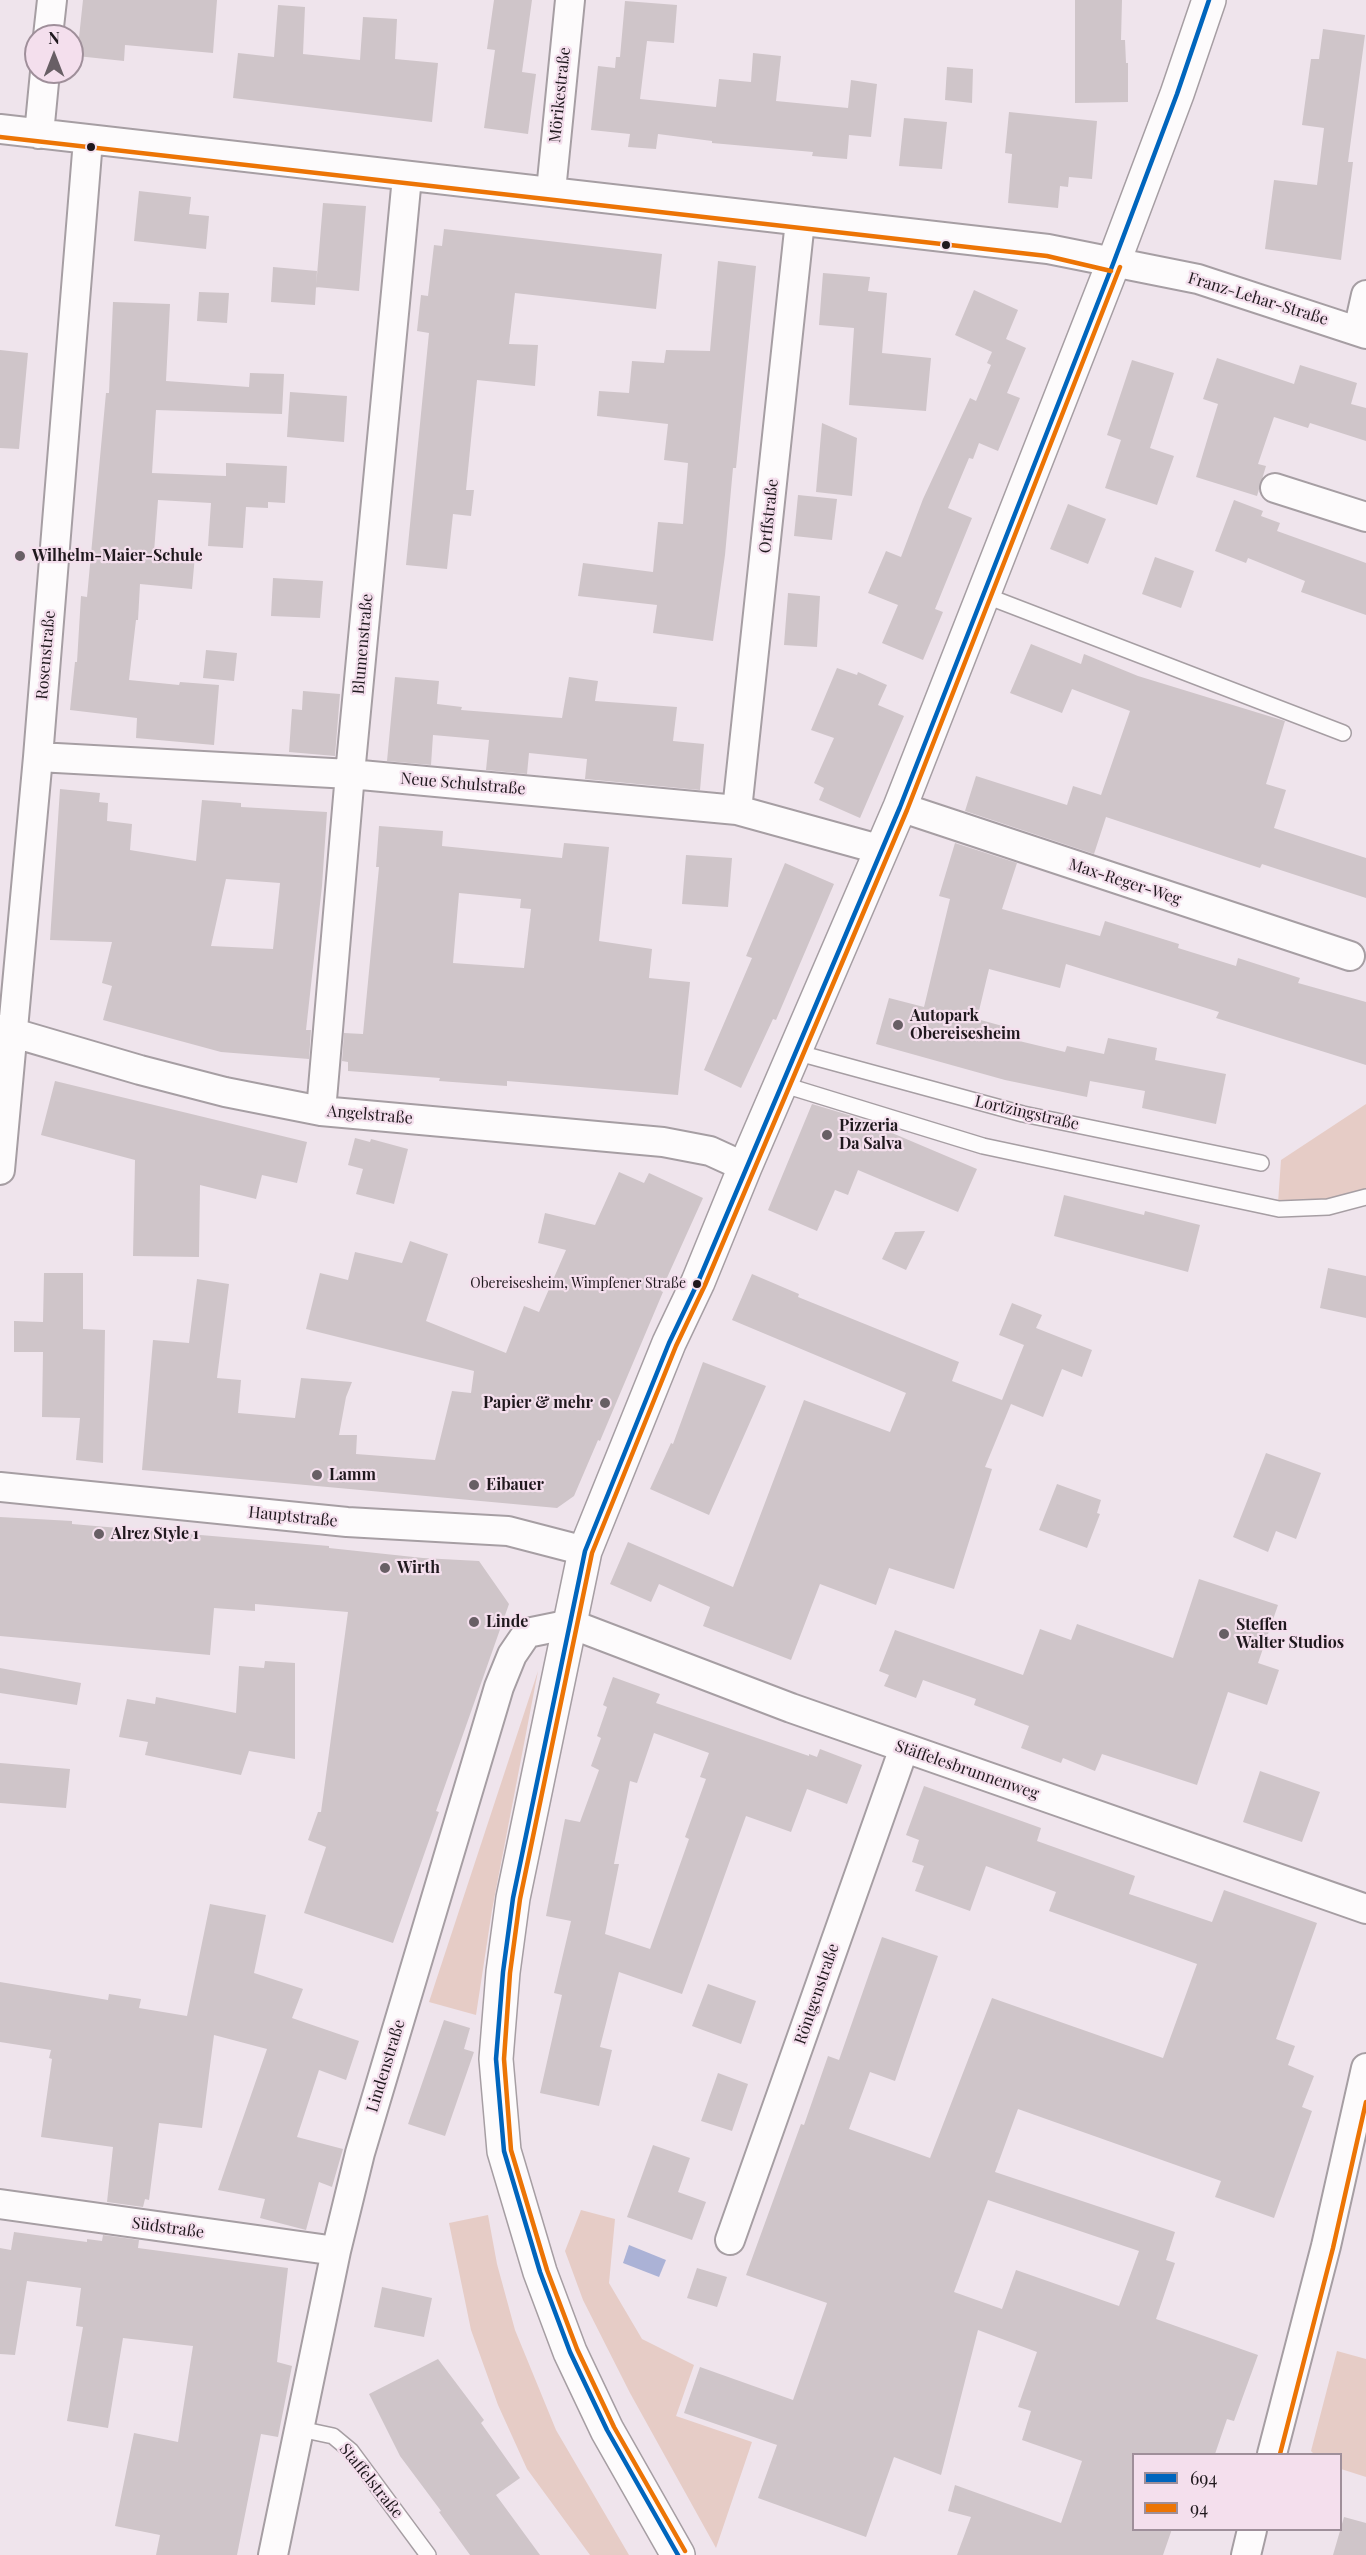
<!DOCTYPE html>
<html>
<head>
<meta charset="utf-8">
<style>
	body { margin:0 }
	#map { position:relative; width:1366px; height:2555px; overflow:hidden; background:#efe4ec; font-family:"Playfair Display",serif }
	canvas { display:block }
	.legend { position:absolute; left:1132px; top:2453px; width:210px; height:78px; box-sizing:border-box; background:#f4dfed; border:2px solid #9f8f9a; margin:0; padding:8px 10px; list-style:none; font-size:18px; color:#1f181d }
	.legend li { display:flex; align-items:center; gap:12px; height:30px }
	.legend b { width:30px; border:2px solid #9f8f9a }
	.north { position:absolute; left:24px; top:24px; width:60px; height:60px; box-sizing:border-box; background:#f4dfed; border:2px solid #9f8f9a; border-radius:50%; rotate:0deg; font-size:16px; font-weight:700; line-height:24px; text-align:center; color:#1f181d }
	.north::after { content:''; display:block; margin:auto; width:21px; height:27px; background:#685f65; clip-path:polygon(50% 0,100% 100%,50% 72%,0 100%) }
</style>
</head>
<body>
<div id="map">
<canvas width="1366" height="2555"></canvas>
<ul class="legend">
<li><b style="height:8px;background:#0065bd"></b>694</li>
<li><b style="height:8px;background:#ec7405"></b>94</li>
</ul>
<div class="north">N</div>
</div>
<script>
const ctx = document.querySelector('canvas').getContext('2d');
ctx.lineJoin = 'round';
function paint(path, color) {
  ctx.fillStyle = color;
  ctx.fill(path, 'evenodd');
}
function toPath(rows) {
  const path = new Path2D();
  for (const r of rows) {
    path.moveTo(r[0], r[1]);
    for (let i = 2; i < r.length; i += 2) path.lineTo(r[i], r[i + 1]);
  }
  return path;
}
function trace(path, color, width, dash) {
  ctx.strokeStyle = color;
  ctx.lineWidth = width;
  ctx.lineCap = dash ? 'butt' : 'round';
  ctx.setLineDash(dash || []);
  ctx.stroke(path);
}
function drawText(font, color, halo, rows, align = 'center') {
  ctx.font = font + ' "Playfair Display",serif';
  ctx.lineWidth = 4.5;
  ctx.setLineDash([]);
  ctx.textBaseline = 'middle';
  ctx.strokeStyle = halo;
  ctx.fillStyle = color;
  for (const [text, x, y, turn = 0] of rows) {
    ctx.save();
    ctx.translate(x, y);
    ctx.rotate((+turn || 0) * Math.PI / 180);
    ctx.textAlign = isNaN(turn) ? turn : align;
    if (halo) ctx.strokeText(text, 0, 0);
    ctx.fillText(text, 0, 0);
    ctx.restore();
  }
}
const green = toPath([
	[1366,1104,1366,1192,1330,1200,1278,1203,1281,1160],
	[538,1671,492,1910,476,2015,429,2002],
	[581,2210,615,2219,609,2283,642,2339,694,2365,676,2416,752,2442,716,2548,630,2393,583,2300,565,2251],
	[488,2215,497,2264,515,2330,556,2430,629,2555,590,2555,527,2469,498,2405,471,2330,449,2223],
	[1337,2351,1366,2359,1366,2477,1341,2469,1340,2454,1314,2454,1311,2451]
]);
const water = toPath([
	[629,2245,666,2260,659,2277,623,2263]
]);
const building = toPath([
	[83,0,217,0,213,53,125,45,124,61,77,56],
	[494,0,532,0,522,72,536,74,528,134,484,128,495,50,487,49],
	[1075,0,1122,0,1121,40,1125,40,1126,63,1128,63,1128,102,1075,103],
	[625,1,677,5,674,43,647,41,640,99,716,107,719,79,751,82,753,53,781,56,776,101,848,108,851,80,877,84,871,137,849,135,847,159,812,156,813,152,712,143,712,141,658,134,656,149,628,147,630,134,591,130,598,66,615,68,616,57,620,57],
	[278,5,305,7,303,54,360,60,363,17,397,19,395,59,438,63,432,122,233,98,238,53,274,57],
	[1323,29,1365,35,1348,162,1353,162,1341,260,1265,249,1274,180,1317,185,1324,128,1302,125,1311,59,1319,59],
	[947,67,973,69,972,103,945,100],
	[1009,112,1097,121,1092,179,1069,177,1068,187,1060,186,1058,208,1008,203,1012,154,1005,153],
	[904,118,947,122,942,169,899,166],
	[139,191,191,197,189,214,209,216,206,249,134,241],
	[323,203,366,206,359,291,316,287],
	[444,229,662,254,656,309,515,293,509,344,538,345,535,386,477,380,466,490,474,490,471,516,453,514,447,569,406,565,429,333,417,331,421,295,428,296,434,245,442,246],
	[718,261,756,266,736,468,733,468,725,555,713,641,653,633,657,605,578,596,583,563,653,572,658,522,683,524,688,463,664,460,668,424,597,416,599,391,629,393,632,361,664,363,666,350,710,351],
	[273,267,317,271,315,305,271,302],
	[823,273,870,277,868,291,887,293,882,353,931,358,926,411,849,405,854,328,819,325],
	[974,290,1018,310,1006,339,1026,348,1007,393,1020,398,998,451,979,443,973,459,969,458,948,508,972,518,935,609,943,612,923,660,882,643,898,605,868,593,886,551,901,557,923,499,970,398,976,401,991,365,987,363,992,352,955,335],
	[199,292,229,293,227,323,197,321],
	[113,302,170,304,166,381,249,387,250,373,284,374,282,414,156,410,152,473,226,476,226,463,287,466,285,503,268,502,268,508,246,507,243,548,208,546,211,503,158,500,154,552,195,555,192,589,140,584,138,620,136,620,129,680,179,685,180,682,219,685,214,745,136,738,137,718,70,710,75,662,77,662,81,596,87,597,106,393,109,393],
	[0,350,28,353,19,449,0,448],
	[1217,358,1294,384,1300,365,1357,383,1351,404,1366,408,1366,441,1310,423,1308,428,1274,417,1258,464,1266,466,1257,496,1196,477,1218,404,1203,399],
	[1132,360,1174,373,1150,448,1174,456,1157,505,1105,488,1121,440,1107,435],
	[290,392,347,396,344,442,287,437],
	[822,423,857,438,852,496,816,492],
	[798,495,837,499,832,540,794,536],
	[1234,500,1263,511,1261,516,1280,523,1277,531,1366,563,1366,615,1301,592,1305,581,1248,558,1246,563,1215,551],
	[1068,504,1106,519,1088,564,1050,549],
	[1155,557,1194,571,1181,608,1142,594],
	[273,578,323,581,320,618,271,616],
	[788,593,820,596,817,647,784,645],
	[1031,644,1081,664,1084,654,1138,676,1285,721,1266,784,1286,790,1274,828,1366,858,1366,898,1262,864,1260,868,1106,817,1094,854,965,811,976,776,1067,805,1073,786,1101,795,1130,711,1072,689,1062,713,1010,693],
	[206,650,237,653,234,681,203,678],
	[837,668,857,675,858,672,887,685,878,705,904,716,860,818,819,800,824,788,814,783,834,738,811,730],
	[395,677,439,681,437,704,462,707,461,710,562,718,569,677,598,681,595,701,677,707,673,741,704,744,700,790,585,779,587,759,529,753,527,774,486,770,489,740,433,735,431,765,387,761],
	[303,691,340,694,335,756,289,752,292,709,302,710],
	[60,789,100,793,99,802,108,803,107,821,132,824,130,850,196,861,202,800,241,803,241,807,327,812,322,886,306,1030,311,1030,309,1059,221,1052,103,1020,112,986,102,983,112,942,50,940],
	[226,879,280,883,273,949,211,946],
	[379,826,443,831,442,846,562,858,564,843,609,847,599,941,652,949,649,978,690,982,678,1095,507,1081,507,1086,439,1081,440,1078,348,1071,348,1062,342,1061,344,1033,363,1034,379,867,376,867],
	[459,893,521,899,520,908,531,909,524,968,453,963],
	[955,843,1017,863,1002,909,1100,936,1105,921,1179,944,1178,948,1236,966,1238,958,1300,978,1298,983,1366,1002,1366,1065,1216,1018,1219,1012,1066,964,1060,988,989,969,977,1019,1017,1030,1015,1040,1065,1052,1067,1046,1104,1054,1108,1038,1157,1048,1155,1060,1226,1074,1216,1124,1142,1108,1145,1091,1090,1081,1087,1097,1005,1080,876,1044,889,998,924,1007,950,899,939,896],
	[686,855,732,858,728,907,682,904],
	[785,863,834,884,776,1020,773,1019,741,1088,704,1070,752,958,746,956],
	[55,1081,307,1142,297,1183,262,1175,256,1199,200,1185,199,1257,133,1256,135,1160,41,1135],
	[812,1104,852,1116,977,1169,958,1212,858,1170,848,1195,835,1190,817,1231,768,1210],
	[355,1138,370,1142,371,1139,408,1149,394,1204,356,1194,363,1169,348,1165],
	[619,1172,644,1183,649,1173,703,1198,661,1291,663,1292,600,1441,598,1440,574,1496,557,1508,142,1470,153,1340,189,1343,197,1279,229,1284,217,1378,241,1380,238,1413,295,1418,301,1378,352,1382,346,1397,339,1435,357,1435,356,1454,435,1460,452,1391,471,1393,474,1371,306,1329,320,1273,348,1280,355,1252,402,1263,410,1241,448,1254,426,1321,506,1353,524,1306,539,1312,566,1250,538,1243,545,1213,595,1225],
	[1064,1195,1144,1215,1145,1211,1200,1225,1188,1272,1054,1236],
	[925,1231,906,1270,882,1259,895,1232],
	[1328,1268,1366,1276,1366,1318,1320,1308],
	[44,1273,83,1273,83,1329,105,1330,103,1463,76,1460,80,1418,42,1417,43,1352,14,1352,14,1321,43,1322],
	[752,1274,799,1294,798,1297,959,1362,952,1381,1002,1400,1024,1345,999,1335,1012,1303,1042,1315,1036,1328,1092,1350,1082,1377,1062,1369,1043,1417,1011,1404,985,1467,992,1469,954,1589,889,1568,876,1605,820,1584,791,1660,703,1626,710,1607,659,1584,651,1602,610,1584,628,1542,733,1587,804,1400,890,1432,906,1393,732,1320],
	[703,1362,766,1386,709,1515,650,1489,671,1443,673,1444],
	[1266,1453,1321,1473,1296,1539,1276,1531,1268,1552,1233,1537],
	[1057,1484,1101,1500,1097,1513,1100,1514,1087,1548,1039,1530],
	[0,1517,72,1521,72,1524,329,1546,329,1548,423,1558,479,1561,509,1604,436,1811,439,1812,393,1943,304,1913,326,1847,308,1840,318,1812,321,1812,348,1612,255,1604,255,1611,214,1608,210,1655,0,1636],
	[1199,1579,1278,1605,1258,1663,1279,1670,1267,1705,1228,1692,1197,1785,1102,1754,1095,1771,1063,1758,1061,1763,1021,1748,1029,1726,974,1705,976,1699,923,1680,916,1698,884,1686,889,1675,879,1671,895,1630,1023,1675,1040,1629,1071,1640,1077,1624,1173,1658],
	[265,1661,295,1663,295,1759,249,1751,241,1775,145,1755,148,1742,119,1737,127,1699,155,1704,156,1697,236,1713,239,1666,264,1668],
	[0,1668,81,1683,77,1705,0,1693],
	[613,1677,660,1694,656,1703,809,1756,809,1754,817,1757,820,1749,862,1765,847,1804,807,1789,791,1832,746,1816,682,1994,619,1972,600,2047,612,2050,599,2106,540,2093,562,1995,554,1993,571,1921,546,1916,565,1819,580,1822,599,1770,591,1766,601,1738,597,1736,607,1707,603,1705],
	[654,1733,709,1753,700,1777,706,1779,685,1837,689,1839,650,1949,605,1934,619,1864,614,1864,630,1781,637,1783],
	[0,1763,70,1769,66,1808,0,1803],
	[1260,1771,1320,1792,1302,1842,1243,1822],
	[924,1786,1041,1828,1037,1841,1135,1876,1129,1894,1212,1922,1224,1890,1317,1923,1276,2039,1295,2046,1288,2065,1314,2076,1302,2107,1312,2111,1274,2218,1215,2197,1221,2181,1018,2109,995,2172,1175,2232,1166,2260,1175,2263,1156,2319,1258,2355,1234,2421,1227,2419,1215,2454,1134,2454,1134,2529,1172,2529,1163,2555,957,2555,971,2517,948,2511,955,2485,1061,2523,1082,2461,1022,2440,1031,2411,1018,2407,1037,2352,978,2330,941,2475,894,2457,866,2537,758,2498,777,2445,684,2413,700,2367,793,2400,827,2303,746,2275,801,2124,804,2125,828,2056,839,2060,882,1937,938,1956,895,2081,870,2072,849,2129,930,2158,992,1998,1163,2058,1197,1964,1049,1911,1056,1892,986,1866,970,1911,915,1891,924,1866,912,1862,919,1840,906,1835],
	[988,2200,1139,2251,1119,2306,1016,2270,1002,2309,954,2292],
	[210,1904,266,1915,254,1973,303,1989,292,2018,359,2041,346,2080,319,2070,297,2137,343,2149,332,2187,319,2182,306,2230,260,2218,265,2199,218,2190,267,2049,214,2035,202,2128,159,2123,149,2200,145,2199,143,2207,107,2202,113,2147,41,2137,52,2059,49,2058,51,2050,0,2042,0,1982,108,2000,109,1994,141,1999,139,2008,187,2016],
	[708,1984,756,2001,741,2044,692,2026],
	[444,2020,470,2028,464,2049,474,2052,445,2136,408,2124],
	[718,2073,748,2084,732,2131,701,2121],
	[653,2145,690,2158,678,2192,706,2202,692,2240,627,2217],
	[14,2232,87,2242,87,2239,102,2241,103,2235,139,2240,138,2248,288,2268,277,2362,292,2366,278,2437,261,2434,237,2555,156,2555,160,2535,115,2526,134,2433,178,2442,193,2346,123,2338,108,2428,67,2421,83,2327,76,2326,81,2288,27,2281,15,2355,0,2354,0,2248,11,2250],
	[697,2268,727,2277,717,2307,687,2298],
	[382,2287,432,2298,424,2337,374,2327],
	[438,2359,484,2420,481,2423,520,2478,496,2495,540,2555,470,2555,439,2512,441,2511,400,2456,369,2394],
	[1344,2517,1366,2523,1366,2555,1333,2555]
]);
const service = toPath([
	[984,595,1343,733],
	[795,1052,1023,1114,1261,1163],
	[781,1084,983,1146,1279,1209,1328,1207,1366,1197],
	[300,2429,333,2436,351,2451,428,2555]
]);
const minor = toPath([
	[48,36,52,0],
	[0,129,1048,249,1198,279,1366,334],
	[39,134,45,72],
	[551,191,570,0],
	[1358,331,1366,295],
	[1275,488,1366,517],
	[38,757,350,774,737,810,882,850],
	[900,807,1350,956],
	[737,810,800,221],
	[0,1029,140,1070,225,1092,321,1111,663,1142,710,1151,745,1167],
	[321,1111,350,774,407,177],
	[0,1170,38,757,88,140],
	[0,1487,347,1522,508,1531,585,1551],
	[0,2204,336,2251],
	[730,2240,904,1748],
	[1272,2454,1326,2246,1366,2068],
	[273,2555,336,2251,360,2153,499,1687,512,1655,527,1633,571,1624,791,1708,1366,1909],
	[1246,2555,1252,2530]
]);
const tertiary = toPath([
	[678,2555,607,2430,570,2352,540,2272,504,2151,496,2059,503,1972,513,1898,585,1551,669,1343,698,1282,745,1167,900,807,1113,264,1177,94,1209,0]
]);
const bus1 = toPath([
	[678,2555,607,2430,570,2352,540,2272,504,2151,496,2059,503,1972,513,1898,585,1551,669,1343,698,1282,900,807,1113,264,1177,94,1209,0]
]);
const bus2 = toPath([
	[0,137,1047,256,1111,271],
	[1280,2454,1333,2248,1366,2102],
	[685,2551,614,2427,577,2349,547,2270,511,2150,504,2059,510,1973,520,1899,592,1553,676,1346,705,1285,907,810,1120,267]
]);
const markers = [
	[91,147,5,"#1f181d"],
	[946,245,5,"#1f181d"],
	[20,556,6,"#685f65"],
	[898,1025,6,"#685f65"],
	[827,1135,6,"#685f65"],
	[697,1284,5,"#1f181d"],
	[605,1403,6,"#685f65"],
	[317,1475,6,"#685f65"],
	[474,1485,6,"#685f65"],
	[99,1534,6,"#685f65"],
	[385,1568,6,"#685f65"],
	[474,1622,6,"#685f65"],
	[1224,1634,6,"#685f65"]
];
const busNames = [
	["Obereisesheim, Wimpfener Straße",686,1284]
];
const streetNames = [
	["Mörikestraße",560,95,-84],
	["Franz-Lehar-Straße",1258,299,17],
	["Orffstraße",769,516,-84],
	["Blumenstraße",363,644,-85],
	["Rosenstraße",46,655,-85],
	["Neue Schulstraße",463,784,5],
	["Max-Reger-Weg",1125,882,18],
	["Lortzingstraße",1027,1113,13],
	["Angelstraße",370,1115,5],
	["Hauptstraße",293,1517,6],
	["Stäffelesbrunnenweg",967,1770,19],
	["Röntgenstraße",817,1994,-71],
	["Lindenstraße",386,2066,-73],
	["Südstraße",168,2228,8],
	["Staffelstraße",371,2481,51]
];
const poiNames = [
	["Wilhelm-Maier-Schule",32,556],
	["Autopark",910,1016],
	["Obereisesheim",910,1034],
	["Pizzeria",839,1126],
	["Da Salva",839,1144],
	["Papier & mehr",593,1403,"right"],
	["Lamm",329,1475],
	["Eibauer",486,1485],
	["Alrez Style 1",111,1534],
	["Wirth",397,1568],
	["Linde",486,1622],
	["Steffen",1236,1625],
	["Walter Studios",1236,1643]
];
paint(green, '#e6ccc6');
paint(water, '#abb2d6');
paint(building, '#cfc5c9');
trace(service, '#a69ea3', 18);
trace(minor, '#a69ea3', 32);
trace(tertiary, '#a69ea3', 36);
trace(service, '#fdfbfc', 15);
trace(minor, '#fdfbfc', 28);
trace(tertiary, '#fdfbfc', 33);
trace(bus1, '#0065bd', 4.5);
trace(bus2, '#ec7405', 4.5);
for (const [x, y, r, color] of markers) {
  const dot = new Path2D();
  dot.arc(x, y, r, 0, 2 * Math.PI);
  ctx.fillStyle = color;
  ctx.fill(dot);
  trace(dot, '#f4dfed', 2);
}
drawText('14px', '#1f181d', '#f4dfed', busNames, 'right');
drawText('16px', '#1f181d', '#f4dfed', streetNames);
drawText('bold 16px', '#1f181d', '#f4dfed', poiNames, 'left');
</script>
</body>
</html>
